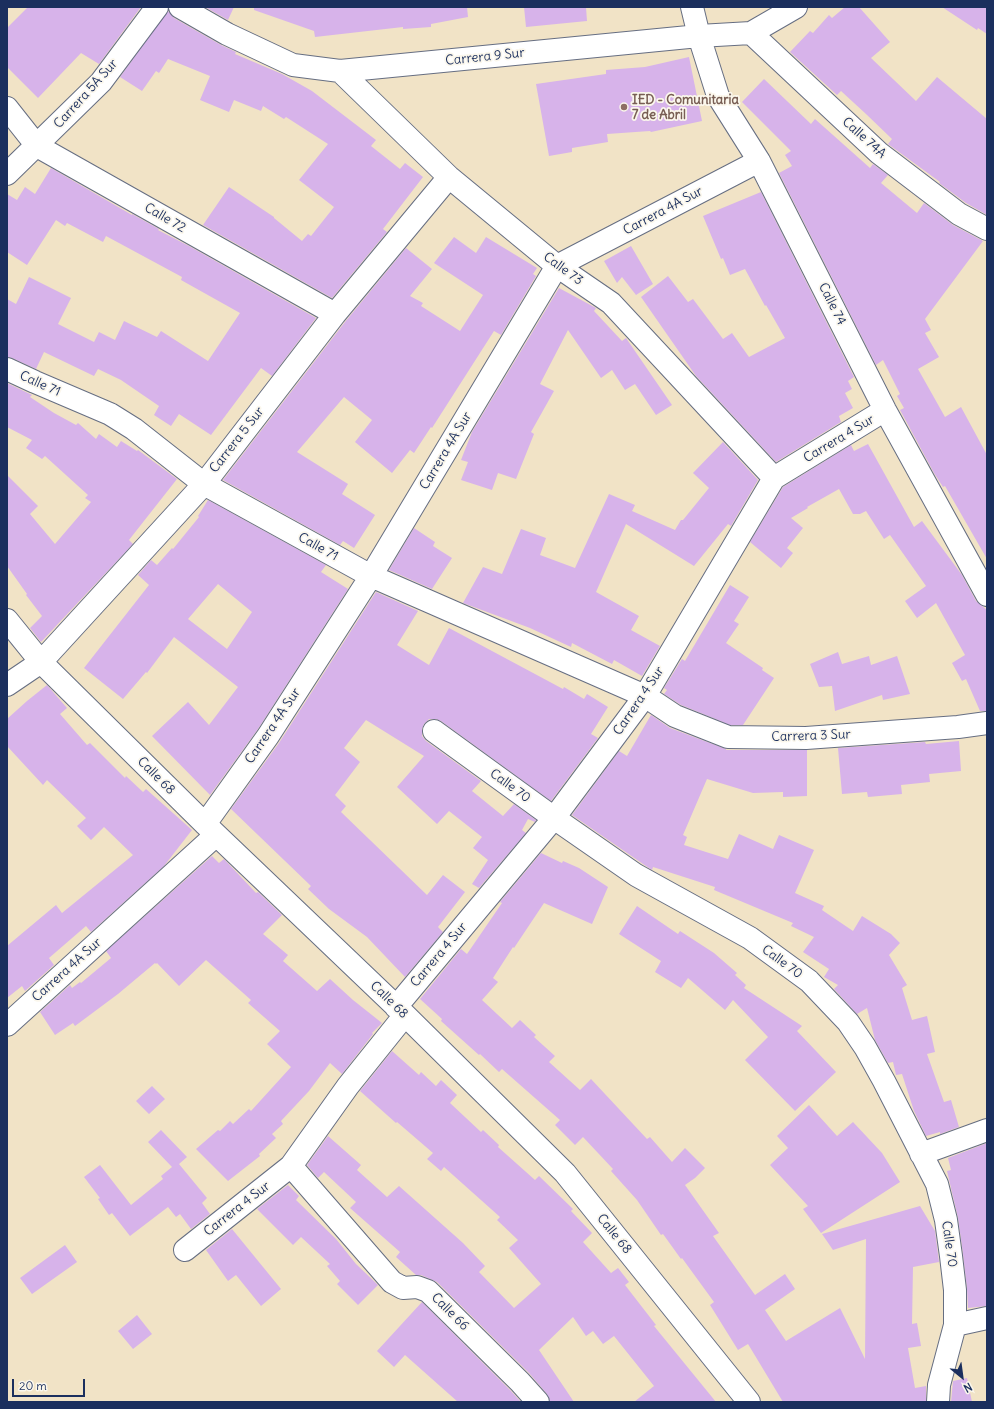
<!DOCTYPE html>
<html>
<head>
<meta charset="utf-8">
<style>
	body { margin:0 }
	#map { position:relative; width:994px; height:1409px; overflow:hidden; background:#f1e3c6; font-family:Delius,sans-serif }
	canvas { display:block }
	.frame { position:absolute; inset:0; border:8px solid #1b2f5e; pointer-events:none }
	.north { position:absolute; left:942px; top:1357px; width:40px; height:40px; -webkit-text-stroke:3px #fbf7ec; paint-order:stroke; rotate:151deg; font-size:11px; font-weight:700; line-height:16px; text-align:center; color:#1b2f5e }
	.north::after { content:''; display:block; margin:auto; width:14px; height:18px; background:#1b2f5e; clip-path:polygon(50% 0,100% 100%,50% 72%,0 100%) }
	.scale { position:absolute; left:12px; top:1379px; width:73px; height:18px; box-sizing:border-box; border:2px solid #1b2f5e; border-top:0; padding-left:5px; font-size:12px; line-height:14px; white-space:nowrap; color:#1b2f5e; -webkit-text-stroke:3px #fbf7ec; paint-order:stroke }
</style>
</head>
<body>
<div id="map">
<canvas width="994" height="1409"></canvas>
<div class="frame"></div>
<div class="north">N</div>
<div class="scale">20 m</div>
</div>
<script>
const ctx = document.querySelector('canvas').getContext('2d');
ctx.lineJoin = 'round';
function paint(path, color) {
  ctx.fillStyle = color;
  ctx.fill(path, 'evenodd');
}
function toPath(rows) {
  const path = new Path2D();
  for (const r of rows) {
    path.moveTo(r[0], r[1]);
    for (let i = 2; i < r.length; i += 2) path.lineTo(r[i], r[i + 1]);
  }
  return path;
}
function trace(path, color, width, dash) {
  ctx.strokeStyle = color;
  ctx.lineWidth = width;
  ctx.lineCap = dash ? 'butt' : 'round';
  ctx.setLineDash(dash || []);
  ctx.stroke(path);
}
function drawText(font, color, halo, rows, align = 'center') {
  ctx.font = font + ' Delius,sans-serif';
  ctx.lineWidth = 3.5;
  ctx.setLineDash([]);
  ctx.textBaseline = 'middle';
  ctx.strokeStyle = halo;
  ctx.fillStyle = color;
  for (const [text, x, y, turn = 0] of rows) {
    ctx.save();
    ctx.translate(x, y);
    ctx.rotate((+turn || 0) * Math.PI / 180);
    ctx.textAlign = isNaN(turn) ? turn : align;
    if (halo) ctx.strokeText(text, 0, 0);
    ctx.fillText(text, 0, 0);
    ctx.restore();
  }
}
const building = toPath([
	[28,7,141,7,99,64,81,53,38,98,7,67,7,28],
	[205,7,234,7,228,20],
	[254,7,467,7,468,17,431,24,431,27,403,29,403,27,315,37,314,31,254,10],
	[524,7,586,7,587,21,526,27],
	[845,7,859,7,890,42,871,58,916,101,937,77,987,119,987,215,966,203,939,183,940,182,888,144,892,139,866,114,841,91,837,95,790,52,810,31,813,33,829,15,832,18],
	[942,7,987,7,987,34,978,28,977,30],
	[168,11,174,18,221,45,236,52,235,54,282,74,312,91,376,140,371,146,400,169,405,163,423,177,383,229,387,232,332,298,203,225,229,187,274,217,274,218,302,241,308,234,311,236,334,207,299,180,328,144,286,117,284,119,263,106,261,111,234,100,229,112,200,100,210,76,168,59,159,73,156,71,142,91,120,77],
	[689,57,702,121,651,132,650,131,607,134,608,142,572,148,572,152,549,156,536,84,606,74,606,70,645,67],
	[764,79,811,124,815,119,870,168,873,164,888,175,881,183,917,213,924,203,953,225,983,241,925,319,931,330,925,333,939,357,918,369,945,417,961,407,987,455,987,559,945,486,943,487,934,473,900,410,904,408,897,396,900,394,883,360,876,365,779,173,792,166,785,155,791,151,742,102],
	[51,168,132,215,132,214,159,229,158,230,189,246,316,318,272,376,261,368,211,435,179,414,171,426,154,415,159,406,121,380,98,369,94,376,44,352,36,369,12,358,7,357,7,299,16,304,29,277,71,298,58,324,94,342,99,332,115,340,124,321,157,337,161,331,208,361,240,313,181,280,182,277,106,236,103,242,67,223,65,226,56,220,27,265,7,252,7,194,17,200,25,187,35,194],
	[761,192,854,377,848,381,852,389,845,393,853,408,839,416,841,422,776,462,696,376,641,297,668,276,688,302,693,299,723,339,732,333,749,357,785,338,766,305,765,306,745,269,730,275,723,258,721,259,703,216],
	[454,237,476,253,486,237,537,268,533,274,536,276,501,335,494,331,432,428,431,427,414,453,410,450,392,473,355,442,372,420,344,397,297,452,348,484,342,494,375,515,354,548,343,541,340,545,223,480,345,322,406,248,432,269,410,296,423,303,421,306,460,331,483,295,434,263],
	[631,246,653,284,636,295,622,277,617,283,604,261],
	[559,288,596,308,594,311,622,341,626,338,672,405,656,415,635,384,625,390,612,370,601,378,568,330,540,384,554,391,531,432,534,434,516,479,498,473,492,490,461,480,468,462,461,460,472,432],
	[7,383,32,395,30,397,54,413,76,425,78,423,96,439,99,434,117,447,121,441,137,451,138,450,177,479,129,540,133,544,41,642,30,628,42,616,26,595,27,594,7,566,7,475,38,506,30,514,55,544,91,502,85,498,88,495,45,456,42,459,26,448,32,440,7,427],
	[723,442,758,480,731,526,728,524,694,566,626,524,596,592,639,616,631,630,660,646,642,676,614,660,612,664,572,643,571,647,530,628,463,603,483,567,502,574,521,529,546,538,540,555,575,568,609,494,635,505,632,511,675,530,681,520,683,520,709,488,693,473],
	[868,444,914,527,922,521,962,575,976,601,987,610,987,711,980,711,966,679,962,681,952,663,965,655,936,603,917,618,905,601,926,586,890,535,884,539,866,511,860,514,853,514,839,489,807,507,808,508,791,518,803,528,787,548,793,553,781,568,750,542,783,487,851,445,854,451],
	[208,500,326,565,321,572,348,589,258,729,210,795,152,736,188,702,209,725,238,687,174,637,147,673,146,672,123,699,84,668,149,585,138,575,151,560,157,565,172,548,173,549,199,517,198,516],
	[218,584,252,612,227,649,188,619],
	[414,528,435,542,433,546,452,558,432,589,389,570],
	[730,585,749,597,734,621,739,624,726,643,763,668,762,670,774,678,743,725,730,725,681,705,664,694,667,690,664,688,682,659,685,661],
	[376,592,418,611,397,645,429,665,449,628,563,689,564,687,584,699,587,694,608,707,591,734,598,738,551,801,441,721,436,719,429,719,424,724,422,729,422,736,426,741,481,781,472,791,503,816,514,804,536,820,535,822,528,819,522,830,526,833,479,888,472,884,488,860,473,848,482,837,449,811,437,824,397,787,424,756,366,720,344,748,360,762,335,795,346,806,341,812,427,895,443,875,465,892,438,927,443,932,405,977,367,937,329,909,308,889,311,886,231,809,279,743],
	[838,652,842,664,869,656,871,665,897,656,910,694,883,700,882,695,835,711,832,686,819,687,810,664],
	[47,685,67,708,60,714,87,745,90,743,125,778,126,776,143,792,146,789,192,830,164,866,91,932,86,926,49,958,54,965,25,991,22,986,7,998,7,946,56,905,62,913,133,855,104,827,91,840,77,826,86,818,47,780,43,785,7,746,7,719,27,701],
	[651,715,670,728,726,749,726,750,807,750,807,796,783,797,783,792,753,793,707,779,683,835,687,837,684,845,728,859,739,834,773,849,779,835,814,850,795,893,824,906,822,910,853,931,862,916,891,934,900,943,889,955,907,985,902,988,912,1020,927,1016,935,1052,927,1054,944,1102,951,1100,959,1127,940,1134,940,1132,926,1136,914,1111,902,1074,896,1075,893,1062,888,1063,875,1040,867,1008,857,1014,834,989,838,985,824,977,829,969,803,952,814,937,791,926,793,923,714,890,715,887,653,867,652,870,643,864,572,815,619,751,627,756],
	[959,741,961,771,929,774,930,782,901,785,902,794,868,797,867,792,842,794,838,748,925,742,926,744],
	[541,853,562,863,563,861,579,868,608,887,592,924,544,903,514,948,513,947,493,978,498,982,482,1000,512,1028,520,1020,536,1035,534,1037,555,1056,549,1062,580,1090,591,1079,647,1139,650,1137,672,1162,685,1148,705,1168,695,1178,685,1185,719,1233,713,1236,755,1295,785,1274,795,1289,765,1310,786,1341,840,1308,865,1359,866,1239,833,1250,822,1234,920,1206,935,1231,939,1262,913,1267,912,1324,917,1323,921,1346,908,1348,915,1388,926,1386,926,1402,783,1402,748,1344,738,1350,710,1305,714,1302,682,1258,681,1259,663,1234,661,1235,637,1200,611,1171,613,1169,583,1137,575,1145,555,1125,560,1120,502,1069,499,1072,480,1054,479,1055,441,1021,442,1019,420,999,461,949,467,954,502,903,500,902],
	[212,856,219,863,224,859,256,893,258,892,282,915,263,934,288,955,283,961,317,991,330,979,353,1000,382,1023,372,1033,373,1034,342,1074,330,1063,309,1091,281,1121,283,1124,272,1134,276,1138,259,1154,260,1156,228,1181,196,1149,218,1130,220,1131,230,1121,233,1124,249,1109,251,1111,291,1067,267,1044,280,1031,248,1003,251,1000,206,960,179,986,157,963,156,964,155,963,118,994,75,1026,73,1023,55,1035,40,1012,70,985,72,988,80,982,81,983,111,958,106,951],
	[637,906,678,934,680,931,714,953,737,973,735,975,746,985,744,988,802,1026,797,1031,836,1072,795,1111,745,1060,768,1037,733,1000,725,1010,688,978,681,988,655,972,661,961,619,934],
	[392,1051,419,1075,421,1072,436,1086,441,1080,457,1095,450,1103,481,1132,483,1130,499,1145,498,1147,535,1180,539,1176,573,1209,571,1211,592,1233,583,1242,611,1273,618,1268,629,1282,625,1285,656,1325,654,1326,716,1402,634,1402,654,1386,614,1336,603,1344,593,1331,586,1336,573,1317,539,1350,574,1402,550,1402,547,1394,529,1373,437,1282,421,1275,416,1275,396,1257,400,1252,350,1208,356,1202,324,1172,318,1178,307,1165,328,1136,361,1165,357,1170,387,1197,399,1186,463,1243,485,1266,479,1272,514,1308,541,1284,509,1248,518,1240,497,1220,500,1217,444,1167,441,1171,427,1159,433,1153,397,1122,396,1123,360,1091],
	[152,1086,165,1099,149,1114,136,1101],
	[809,1105,837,1136,853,1122,882,1153,900,1182,821,1233,803,1209,808,1206,770,1165,788,1148,777,1136],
	[161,1130,187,1157,179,1164,207,1198,202,1203,210,1214,191,1229,180,1214,176,1217,168,1207,130,1236,112,1213,109,1215,98,1199,100,1198,84,1177,100,1165,131,1205,163,1179,161,1176,172,1167,148,1142],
	[987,1143,987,1306,968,1308,967,1289,963,1254,958,1218,947,1171,951,1170,948,1158],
	[288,1185,299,1196,296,1200,336,1239,356,1264,378,1285,358,1305,337,1284,340,1281,327,1266,330,1264,301,1237,293,1245,257,1209],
	[232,1229,281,1289,261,1306,236,1275,228,1281,206,1250],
	[65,1245,77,1262,32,1294,20,1278],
	[422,1302,511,1391,521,1402,458,1402,405,1355,394,1367,377,1351],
	[137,1315,152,1334,133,1349,118,1331],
	[967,1378,972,1402,951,1402,953,1381]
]);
const minor = toPath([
	[180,7,227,34,293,65,340,71,699,36,751,33,796,7],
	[692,7,699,36,718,96,759,161,885,410,987,595],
	[751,33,879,153,959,214,987,229],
	[340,71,449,177,557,266,611,303,774,478],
	[7,108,37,146,335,314],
	[7,174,101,82,157,7],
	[7,369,35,382,110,414,134,429,204,484,371,576,645,696,675,716,728,737,806,738,958,727,987,723],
	[7,620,41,662,205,824,405,1015,565,1173,749,1402],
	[7,685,41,662,204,484,335,314,449,177],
	[434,731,554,818,636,875,750,938,809,981,848,1022,865,1047,884,1081,937,1184,946,1220,951,1256,955,1290,955,1325,939,1385,938,1402],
	[205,824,268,736,371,576,557,266,759,161],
	[396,1007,554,818,645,696,774,478,885,410],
	[7,1025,216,835],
	[921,1154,987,1130],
	[291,1166,392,1282,403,1288,417,1287,428,1291,520,1382,538,1402],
	[185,1250,291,1166,348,1086,405,1015],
	[955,1325,987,1318]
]);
const markers = [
	[624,107,4,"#8d6e63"]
];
const streetNames = [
	["Carrera 9 Sur",485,57,-6],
	["Carrera 5A Sur",86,94,-48],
	["Calle 74A",864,138,42],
	["Carrera 4A Sur",663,211,-28],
	["Calle 72",165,218,30],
	["Calle 73",563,269,36],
	["Calle 74",832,304,63],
	["Calle 71",40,384,24],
	["Carrera 4 Sur",839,439,-31],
	["Carrera 5 Sur",237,440,-52],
	["Carrera 4A Sur",446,451,-59],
	["Calle 71",318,547,29],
	["Carrera 4 Sur",639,701,-56],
	["Carrera 4A Sur",273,726,-56],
	["Carrera 3 Sur",811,736,-2],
	["Calle 68",156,776,45],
	["Calle 70",510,786,36],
	["Carrera 4 Sur",439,955,-50],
	["Calle 70",782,962,36],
	["Carrera 4A Sur",67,970,-42],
	["Calle 68",389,1000,44],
	["Carrera 4 Sur",237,1209,-38],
	["Calle 68",614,1234,51],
	["Calle 70",949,1244,82],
	["Calle 66",450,1312,45]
];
const educationNames = [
	["IED - Comunitaria",632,100],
	["7 de Abril",632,115]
];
paint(building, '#d7b3ea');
trace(minor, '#666e82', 24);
trace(minor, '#fff', 22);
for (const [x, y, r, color] of markers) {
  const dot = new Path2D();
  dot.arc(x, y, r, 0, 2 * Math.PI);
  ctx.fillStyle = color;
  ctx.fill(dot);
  trace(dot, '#fbf7ec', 1.5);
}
drawText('13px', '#1b2f5e', '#fbf7ec', streetNames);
drawText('bold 13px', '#785e54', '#fbf7ec', educationNames, 'left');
</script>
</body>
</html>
